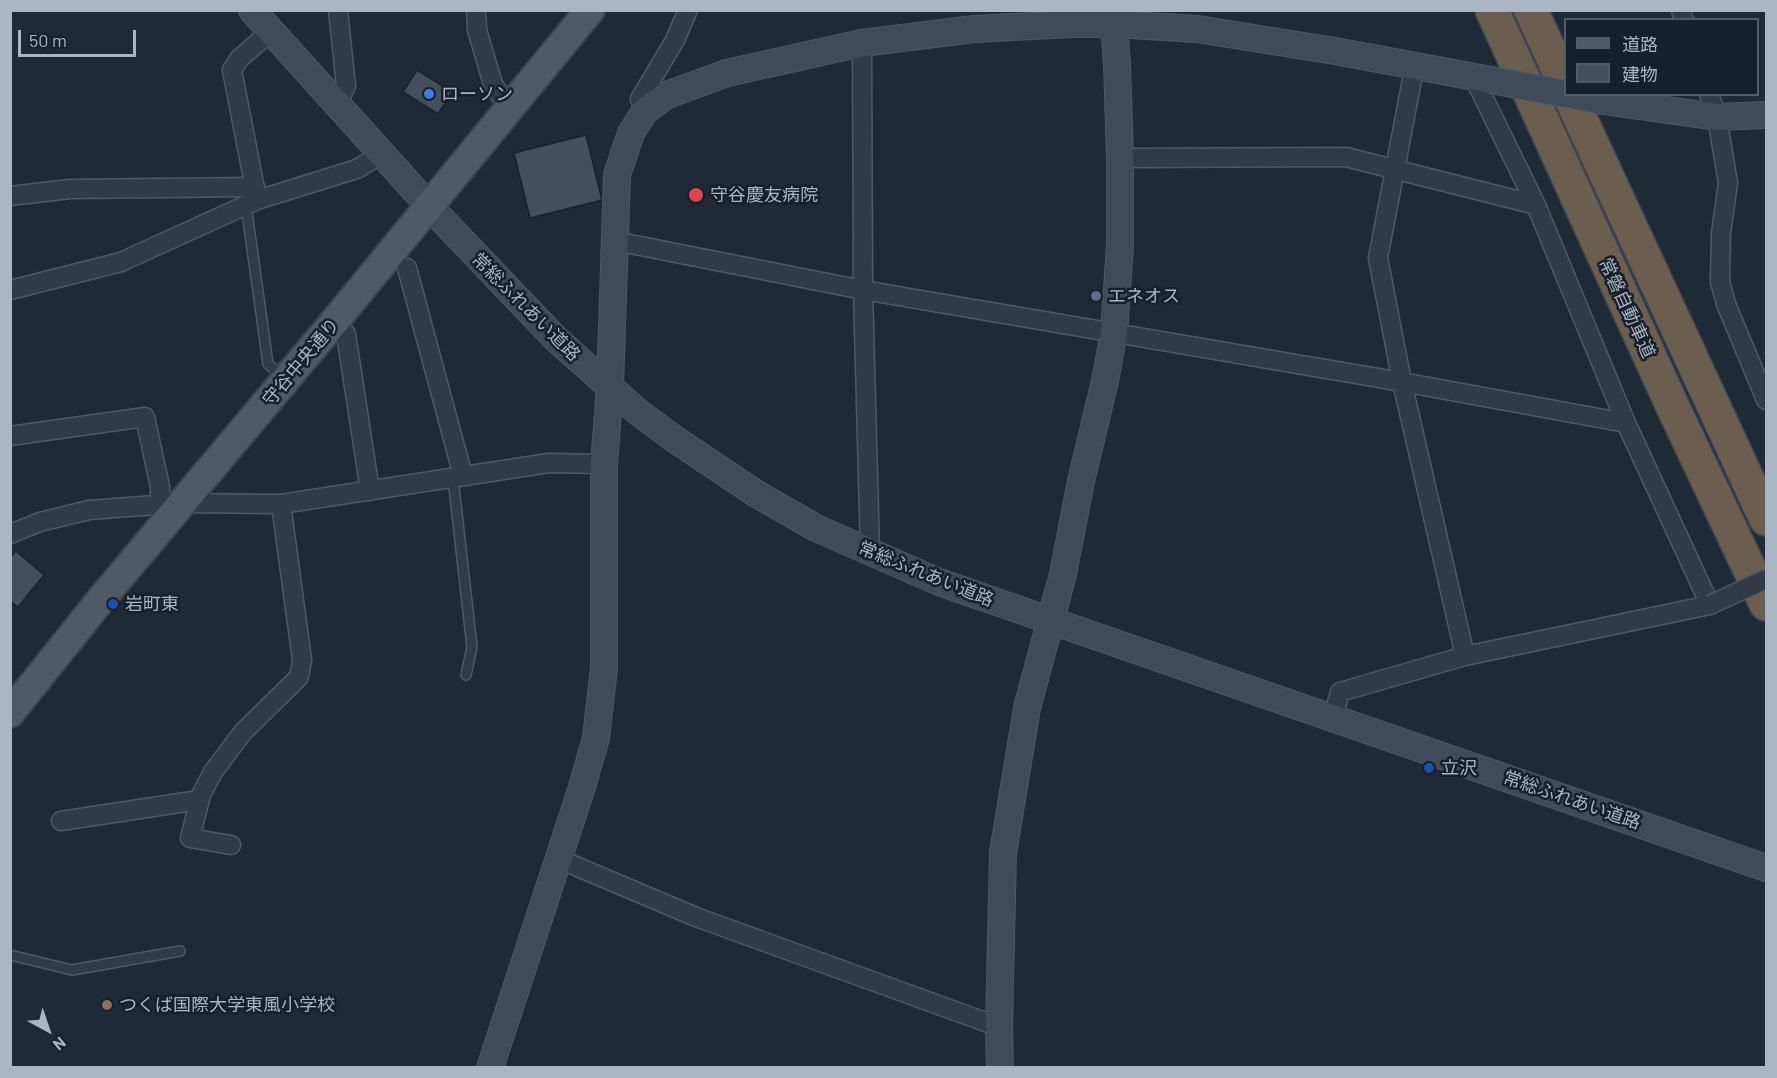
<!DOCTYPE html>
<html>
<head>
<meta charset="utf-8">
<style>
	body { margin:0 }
	#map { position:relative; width:1777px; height:1078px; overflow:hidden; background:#1e2a35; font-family:Barlow,"Noto Sans JP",sans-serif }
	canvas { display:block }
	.frame { position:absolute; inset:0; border:12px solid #abb6c3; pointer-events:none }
	.legend { position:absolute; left:1564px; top:18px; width:195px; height:78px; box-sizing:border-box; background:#17202a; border:2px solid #525c67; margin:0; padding:8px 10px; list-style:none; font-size:18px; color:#abb6c3 }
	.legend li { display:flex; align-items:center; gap:12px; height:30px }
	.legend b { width:30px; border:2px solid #525c67 }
	.north { position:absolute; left:18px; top:1000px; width:60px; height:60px; -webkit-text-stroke:4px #17202a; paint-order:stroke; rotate:140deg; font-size:16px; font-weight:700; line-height:24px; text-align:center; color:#abb6c3 }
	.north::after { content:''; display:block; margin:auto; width:21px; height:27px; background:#abb6c3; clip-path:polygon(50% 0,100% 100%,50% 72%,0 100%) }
	.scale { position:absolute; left:18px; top:30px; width:118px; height:27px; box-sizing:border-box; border:3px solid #abb6c3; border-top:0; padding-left:8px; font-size:18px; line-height:21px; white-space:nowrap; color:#abb6c3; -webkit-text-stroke:4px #17202a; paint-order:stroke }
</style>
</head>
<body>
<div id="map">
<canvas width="1777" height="1078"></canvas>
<div class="frame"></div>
<ul class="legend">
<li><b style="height:8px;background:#4f5a66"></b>道路</li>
<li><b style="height:16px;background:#414f5e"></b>建物</li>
</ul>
<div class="north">N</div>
<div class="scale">50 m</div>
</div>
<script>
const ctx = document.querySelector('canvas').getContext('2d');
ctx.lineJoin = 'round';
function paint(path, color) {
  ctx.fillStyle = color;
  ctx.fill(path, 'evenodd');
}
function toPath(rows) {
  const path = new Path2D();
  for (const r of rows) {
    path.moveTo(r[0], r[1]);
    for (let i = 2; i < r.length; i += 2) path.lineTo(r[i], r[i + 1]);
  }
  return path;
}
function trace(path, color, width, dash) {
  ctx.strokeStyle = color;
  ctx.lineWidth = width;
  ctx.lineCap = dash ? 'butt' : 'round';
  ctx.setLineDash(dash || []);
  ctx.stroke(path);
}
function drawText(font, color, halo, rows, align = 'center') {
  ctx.font = font + ' Barlow,"Noto Sans JP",sans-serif';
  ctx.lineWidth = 5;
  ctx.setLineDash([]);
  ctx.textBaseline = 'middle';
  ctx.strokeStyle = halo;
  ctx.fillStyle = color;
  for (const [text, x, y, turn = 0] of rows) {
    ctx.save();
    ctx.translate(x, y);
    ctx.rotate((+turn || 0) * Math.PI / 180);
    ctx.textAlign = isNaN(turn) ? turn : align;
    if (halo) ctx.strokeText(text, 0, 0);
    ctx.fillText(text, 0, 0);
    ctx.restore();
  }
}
const building = toPath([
	[417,70,452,92,438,114,403,92,417,70],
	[586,135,602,200,530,218,514,153,586,135],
	[16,551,44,575,18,607,10,601,10,558,16,551]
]);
const lane = toPath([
	[246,205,268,364,284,378],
	[453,478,472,647,466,675],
	[10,955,72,970,180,951]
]);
const street = toPath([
	[476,10,477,30,493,84,509,109],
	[1681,10,1684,20],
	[862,43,863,290,870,552],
	[1415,64,1378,258,1402,382,1465,656],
	[1709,94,1717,117,1728,183,1721,233,1720,282,1726,304,1766,400],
	[337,104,346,86,338,10],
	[645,111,640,99,675,40,688,10],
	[1120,158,1346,157,1536,205],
	[10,196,70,189,255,187],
	[257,199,232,70,239,59,271,31],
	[615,241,863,290,1402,382,1626,423],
	[407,268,463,476],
	[10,290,121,262,257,200,357,169,381,154],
	[334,322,346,334,370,491],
	[10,436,145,417,160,487,160,504],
	[10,534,40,522,89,510,182,503,281,504,549,463,604,464],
	[1333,717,1340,692,1465,656,1710,605,1626,423,1536,205,1473,76],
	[61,821,199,800],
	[231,845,190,838,201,795,213,772,243,732,299,677,302,660,281,504],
	[559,859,696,917,999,1027]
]);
const secondary = toPath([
	[252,10,429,206,556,339,638,412,673,438,755,493,816,528,939,582,1766,868],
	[1603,101,1717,117,1766,115],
	[490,1068,582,787,596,738,604,668,604,464,610,387,617,175,631,133,645,111,667,95,727,73,862,43,974,29,1072,24,1114,24,1197,29,1335,51,1491,80],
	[1000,1068,999,1027,1003,853,1027,708,1063,574,1081,481,1105,381,1114,332,1120,245,1120,158,1117,64,1113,10]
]);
const primary = toPath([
	[10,713,103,597,334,322,590,10]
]);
const highway = toPath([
	[1492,10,1672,405,1766,604],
	[1531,10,1566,87],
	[1569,94,1766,519]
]);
const streetBridge = toPath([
	[1710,605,1766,579]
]);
const secondaryBridge = toPath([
	[1491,80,1566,94],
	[1569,94,1603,101]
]);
const markers = [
	[429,94,6,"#3f7fe0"],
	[696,195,8,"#e0444e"],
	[1096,296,6,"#5c6f8a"],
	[113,604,6,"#1a4fb4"],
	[1429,768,6,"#1a4fb4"],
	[107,1005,6,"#8d6e63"]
];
const poiNames = [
	["ローソン",441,94],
	["守谷慶友病院",710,195],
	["エネオス",1108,296],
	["岩町東",125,604],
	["立沢",1441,768],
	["つくば国際大学東風小学校",119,1005]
];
const streetNames = [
	["常総ふれあい道路",526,307,45],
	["常磐自動車道",1627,308,65],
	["守谷中央通り",301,362,-50],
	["常総ふれあい道路",926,574,22],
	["常総ふれあい道路",1572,800,19]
];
paint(building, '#414f5e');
trace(building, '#19222c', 1.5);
trace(lane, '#4f5964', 12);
trace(street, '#4f5964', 21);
trace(secondary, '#4f5964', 28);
trace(primary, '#3b444f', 32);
trace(highway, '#3c4650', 36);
trace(lane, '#313b46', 9);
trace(street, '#313b46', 18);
trace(secondary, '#3f4b59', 26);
trace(primary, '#4f5a66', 28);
trace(highway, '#6c5e4e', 33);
trace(streetBridge, '#4f5964', 21, []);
trace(secondaryBridge, '#4f5964', 28, []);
trace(streetBridge, '#313b46', 18);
trace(secondaryBridge, '#3f4b59', 26);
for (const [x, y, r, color] of markers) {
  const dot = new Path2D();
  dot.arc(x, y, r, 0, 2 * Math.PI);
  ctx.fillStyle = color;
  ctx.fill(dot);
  trace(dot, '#17202a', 2);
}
drawText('18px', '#abb6c3', '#17202a', poiNames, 'left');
drawText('18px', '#abb6c3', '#17202a', streetNames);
</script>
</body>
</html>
